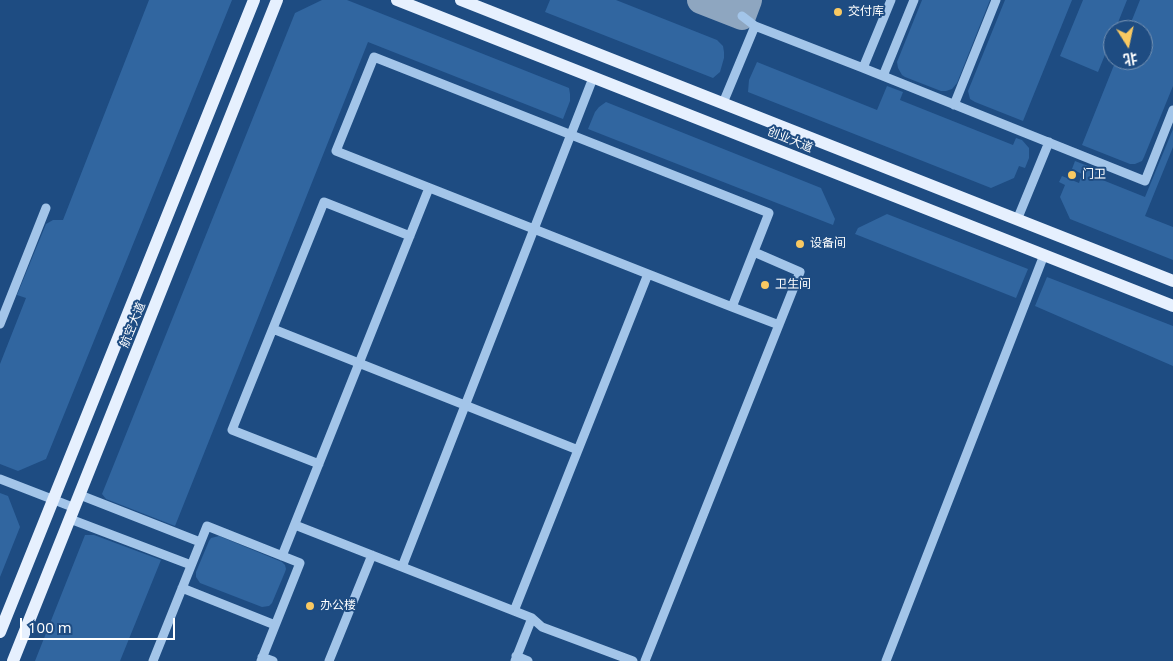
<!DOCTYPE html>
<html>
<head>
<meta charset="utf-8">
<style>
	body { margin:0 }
	#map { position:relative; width:1173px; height:661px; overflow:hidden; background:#1e4c82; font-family:"Open Sans","Noto Sans SC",sans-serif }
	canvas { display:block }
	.north { position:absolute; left:1103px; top:20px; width:50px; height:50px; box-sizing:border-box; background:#1e4c82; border:1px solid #7894b4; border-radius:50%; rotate:170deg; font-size:14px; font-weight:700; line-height:20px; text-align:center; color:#fff }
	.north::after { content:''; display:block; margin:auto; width:18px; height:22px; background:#f9c962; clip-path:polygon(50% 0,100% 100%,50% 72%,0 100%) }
	.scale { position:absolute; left:20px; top:618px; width:155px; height:22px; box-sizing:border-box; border:2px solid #fff; border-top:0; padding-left:6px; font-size:15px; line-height:18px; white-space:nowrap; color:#fff; -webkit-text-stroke:4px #1e4c82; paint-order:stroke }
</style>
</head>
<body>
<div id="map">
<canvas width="1173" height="661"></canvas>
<div class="north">北</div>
<div class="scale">100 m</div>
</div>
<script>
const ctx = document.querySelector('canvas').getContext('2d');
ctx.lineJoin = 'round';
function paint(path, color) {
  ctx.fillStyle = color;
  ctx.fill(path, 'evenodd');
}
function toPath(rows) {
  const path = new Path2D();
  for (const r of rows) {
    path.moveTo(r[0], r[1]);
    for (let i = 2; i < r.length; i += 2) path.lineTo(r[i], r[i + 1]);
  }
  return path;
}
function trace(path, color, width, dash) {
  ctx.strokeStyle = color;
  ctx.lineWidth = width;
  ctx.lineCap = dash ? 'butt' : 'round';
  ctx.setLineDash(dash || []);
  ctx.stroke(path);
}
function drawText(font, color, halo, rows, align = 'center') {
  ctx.font = font + ' "Open Sans","Noto Sans SC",sans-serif';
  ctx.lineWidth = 4;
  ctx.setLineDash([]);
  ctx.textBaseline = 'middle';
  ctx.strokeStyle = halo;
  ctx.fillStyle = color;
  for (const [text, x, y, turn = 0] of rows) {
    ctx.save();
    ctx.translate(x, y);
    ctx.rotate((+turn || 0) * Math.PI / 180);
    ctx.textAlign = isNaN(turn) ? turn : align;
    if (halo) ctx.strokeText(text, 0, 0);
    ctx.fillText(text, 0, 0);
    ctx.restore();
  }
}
const green = toPath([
	[149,0,232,0,46,459,18,471,0,464,0,364,26,298,17,295,46,224,53,220,63,220],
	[322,0,347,0,569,88,570,94,570,101,563,119,368,42,175,526,106,499,102,494,295,13],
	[550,0,616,0,717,40,723,46,724,52,724,58,720,72,713,78,545,12],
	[922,0,990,0,957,83,952,89,946,91,941,91,905,77,902,75,898,68,897,62],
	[1005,0,1072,0,1023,121,975,102,970,99,968,91],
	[1083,0,1127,0,1115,30,1113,30,1113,35,1098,72,1060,56],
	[1140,0,1173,0,1173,86,1144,157,1142,161,1135,164,1130,164,1082,145,1116,60,1143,60,1143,30,1128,30],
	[757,62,877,110,887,86,903,92,900,100,1013,145,1016,138,1022,140,1029,148,1029,158,1025,168,1019,166,1014,178,991,188,748,92,749,80],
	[606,102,821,188,835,219,833,225,588,129,595,112,599,107],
	[1173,129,1173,147,1145,216,1173,227,1173,260,1070,219,1060,197,1065,185,1059,182,1062,176,1079,183,1082,174,1072,169,1075,161,1098,170,1095,177,1145,197],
	[887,214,1028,269,1016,298,855,234,858,228],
	[1047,277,1173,326,1173,366,1035,306],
	[0,493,8,496,20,527,0,577],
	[85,535,94,535,161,560,120,661,35,661],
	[219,536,282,562,285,565,286,569,285,572,272,603,269,606,262,607,200,583,196,577,196,572,209,541,211,538]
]);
const taxiway = toPath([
	[701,0,742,16,748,0]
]);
const minor = toPath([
	[755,26,863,68,891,0],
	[863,68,1145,181,1173,110],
	[883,76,914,0],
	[723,103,755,26,742,16],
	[954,105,996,0],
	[1017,220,1049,142],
	[732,307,769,213,374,57,336,151,648,274,732,307,779,325],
	[0,324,46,208],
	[273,329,578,450],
	[319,464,232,430,244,400,324,202,410,236],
	[0,479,75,508],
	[80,495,200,542],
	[70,519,191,565],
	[295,525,532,618,515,661],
	[282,556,429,188],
	[402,567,593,78],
	[182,588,275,625],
	[514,611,648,274],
	[532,618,542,627,633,661],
	[516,656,528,661],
	[262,657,273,661],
	[153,661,207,526,300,563,261,661],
	[329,661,372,555],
	[645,661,800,272,754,252],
	[886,661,1044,255]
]);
const major = toPath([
	[397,0,1173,306],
	[461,0,1173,281],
	[0,632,254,0],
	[13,661,277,0]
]);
const markers = [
	[838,12,5,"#f9c962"],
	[1072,175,5,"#f9c962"],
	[800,244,5,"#f9c962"],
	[765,285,5,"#f9c962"],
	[310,606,5,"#f9c962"]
];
const poiNames = [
	["交付库",848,12],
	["门卫",1082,175],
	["设备间",810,244],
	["卫生间",775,285],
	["办公楼",320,606]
];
const streetNames = [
	["创业大道",790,140,22],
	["航空大道",133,325,-68]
];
paint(green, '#3166a0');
trace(taxiway, '#8ea6c0', 28);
trace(minor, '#a3c5e9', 9);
trace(major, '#e6f0fe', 12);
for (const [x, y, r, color] of markers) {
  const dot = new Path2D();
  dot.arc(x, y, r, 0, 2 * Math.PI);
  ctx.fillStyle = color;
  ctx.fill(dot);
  trace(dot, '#1e4c82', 2);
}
drawText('12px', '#fff', '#1e4c82', poiNames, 'left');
drawText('12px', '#fff', '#1e4c82', streetNames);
</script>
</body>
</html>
